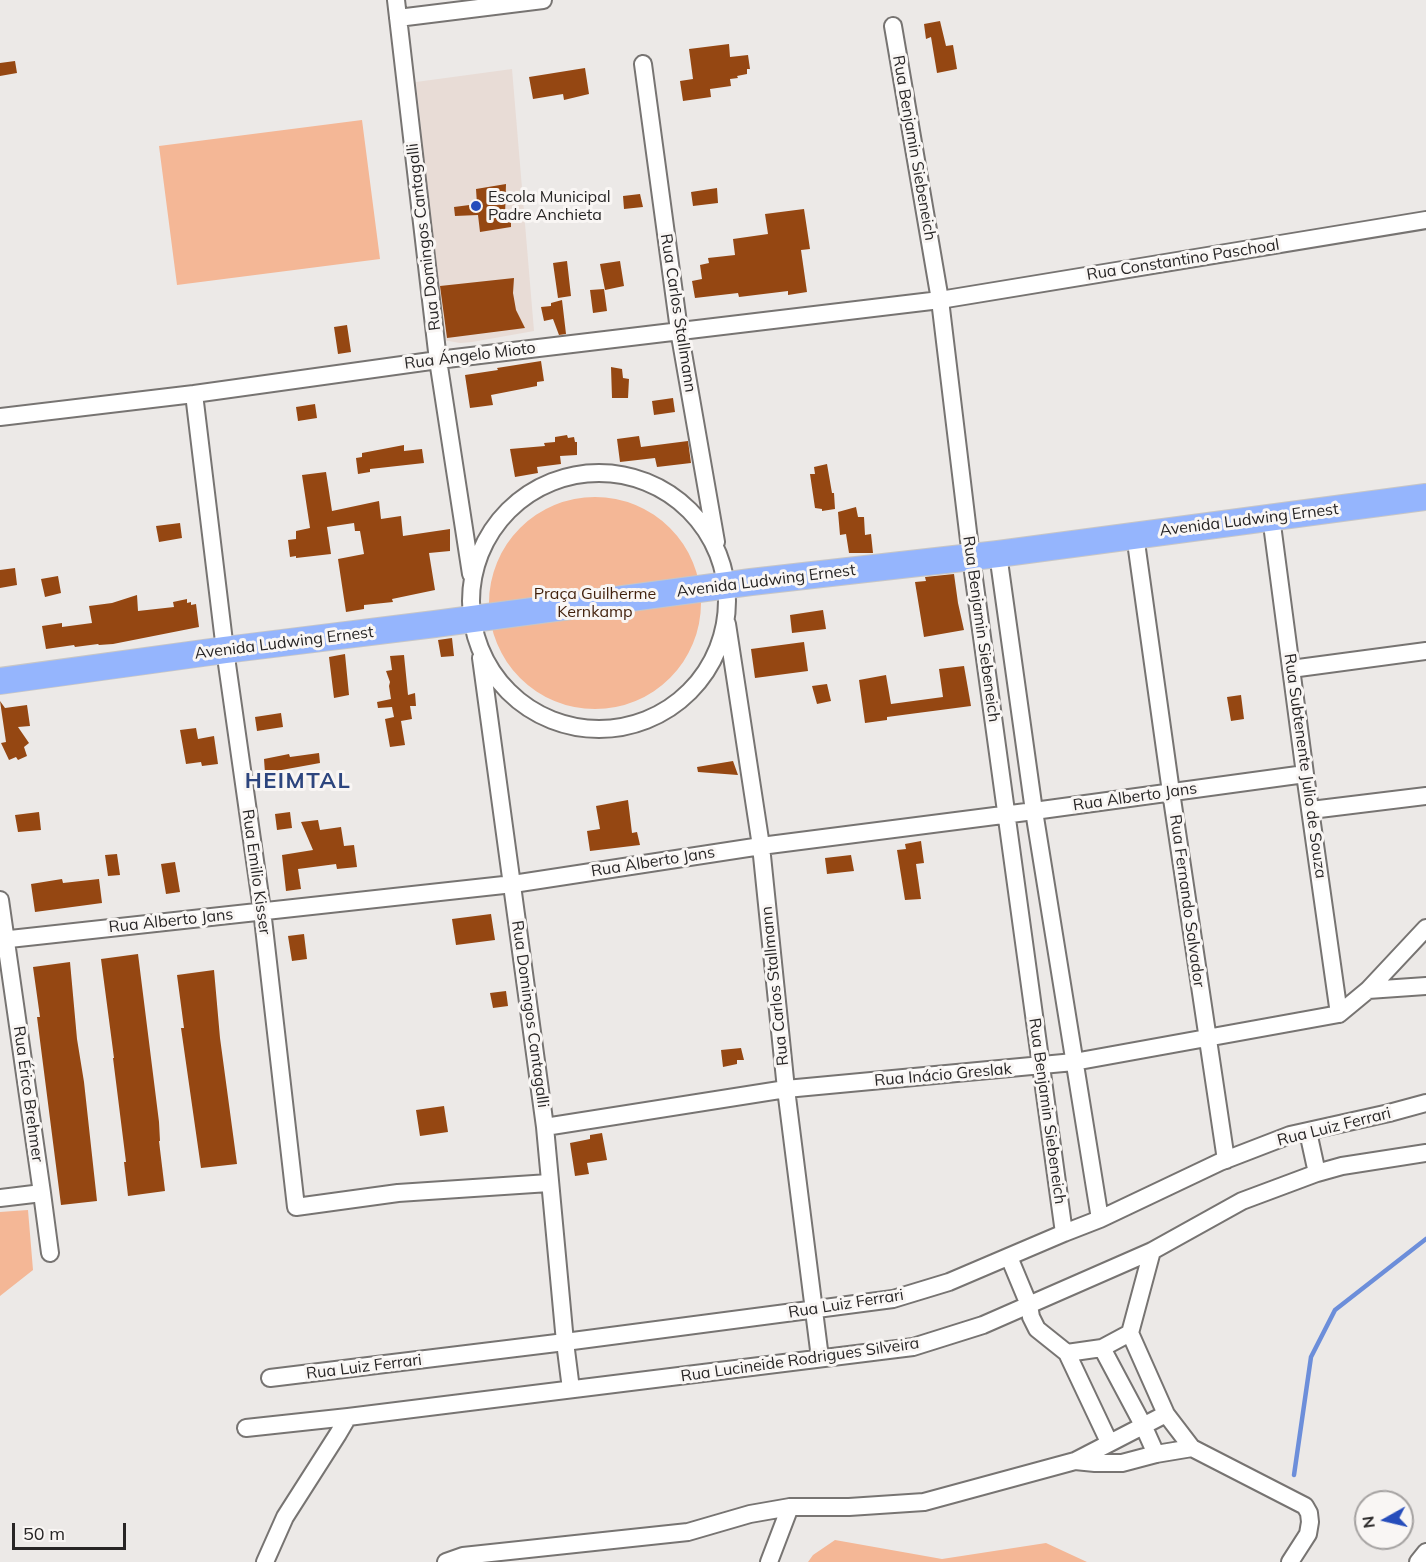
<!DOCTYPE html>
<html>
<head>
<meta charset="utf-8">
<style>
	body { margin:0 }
	#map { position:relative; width:1426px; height:1562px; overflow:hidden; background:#ece9e7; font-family:Mulish,sans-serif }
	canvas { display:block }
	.north { position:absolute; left:1354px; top:1490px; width:60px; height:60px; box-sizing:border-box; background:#f9f6f4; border:2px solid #a5a2a1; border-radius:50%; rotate:262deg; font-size:16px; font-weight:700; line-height:24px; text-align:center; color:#272525 }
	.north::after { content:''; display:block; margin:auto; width:21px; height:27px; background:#264dbb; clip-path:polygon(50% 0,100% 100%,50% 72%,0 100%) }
	.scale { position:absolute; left:12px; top:1523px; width:114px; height:27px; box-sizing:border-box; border:3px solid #272525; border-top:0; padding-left:8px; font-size:18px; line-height:21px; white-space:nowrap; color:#272525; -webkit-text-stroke:4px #f9f6f4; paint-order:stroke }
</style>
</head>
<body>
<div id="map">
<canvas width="1426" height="1562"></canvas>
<div class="north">N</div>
<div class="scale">50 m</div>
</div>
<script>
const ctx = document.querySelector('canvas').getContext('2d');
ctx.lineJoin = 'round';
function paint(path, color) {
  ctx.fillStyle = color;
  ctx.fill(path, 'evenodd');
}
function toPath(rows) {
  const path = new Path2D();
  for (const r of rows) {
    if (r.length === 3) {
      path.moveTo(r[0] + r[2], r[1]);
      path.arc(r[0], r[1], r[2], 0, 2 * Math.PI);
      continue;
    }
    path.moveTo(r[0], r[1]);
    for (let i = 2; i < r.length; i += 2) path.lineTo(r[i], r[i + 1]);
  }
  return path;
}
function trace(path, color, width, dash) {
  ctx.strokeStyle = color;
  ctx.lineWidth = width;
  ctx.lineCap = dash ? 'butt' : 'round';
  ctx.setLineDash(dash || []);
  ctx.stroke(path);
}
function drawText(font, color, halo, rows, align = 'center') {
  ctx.font = font + ' Mulish,sans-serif';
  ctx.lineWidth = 6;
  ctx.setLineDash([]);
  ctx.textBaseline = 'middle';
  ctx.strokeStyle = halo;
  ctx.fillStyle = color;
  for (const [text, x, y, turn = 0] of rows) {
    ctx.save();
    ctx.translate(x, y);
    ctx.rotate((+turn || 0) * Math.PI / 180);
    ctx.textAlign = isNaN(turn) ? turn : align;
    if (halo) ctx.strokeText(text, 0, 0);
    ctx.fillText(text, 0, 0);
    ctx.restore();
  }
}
const built = toPath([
	[512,69,534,331,472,342,460,343,443,340,416,82]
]);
const green = toPath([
	[362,120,380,259,177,285,159,146],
	[595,603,106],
	[28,1210,33,1270,0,1296,0,1212],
	[835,1540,942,1559,1046,1543,1087,1562,808,1562,813,1555]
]);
const stream = toPath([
	[1294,1475,1311,1357,1335,1310,1426,1239]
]);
const building = toPath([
	[940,21,946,46,953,45,957,69,937,73,931,37,926,39,924,24],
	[729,44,730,57,748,55,750,69,747,69,747,74,737,76,738,78,730,79,731,86,710,89,711,97,683,101,680,81,693,79,689,49],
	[15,61,17,73,0,76,0,63],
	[585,68,589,94,564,100,563,94,533,99,529,77],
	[506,184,505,216,511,215,511,227,480,232,478,215,455,216,454,207,477,204,476,189],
	[717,188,718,203,693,206,691,192],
	[640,194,643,207,624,209,623,196],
	[804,209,810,249,801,250,807,292,788,295,788,291,739,297,738,293,695,298,692,281,702,279,700,265,709,263,708,258,735,255,733,239,768,234,765,214],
	[567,261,571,296,558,298,553,263],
	[620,261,624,286,605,290,600,264],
	[514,278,513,293,516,310,525,328,447,338,440,286],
	[604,289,607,311,593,313,590,290],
	[562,300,566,334,559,335,553,319,544,321,541,307,551,306,551,303],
	[347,325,351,352,338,354,334,327],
	[541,361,544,381,537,382,537,386,491,395,493,405,470,408,465,375,498,370,497,368],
	[611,367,622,369,623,378,629,379,628,398,612,398],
	[673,398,675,412,654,415,652,401],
	[315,404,317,418,298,421,296,407],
	[567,435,568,438,574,437,575,442,577,442,577,455,560,456,561,464,537,467,538,473,515,477,510,449,545,446,544,443,555,442,555,437],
	[639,436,641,447,688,441,691,463,657,467,655,458,620,462,617,439],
	[404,445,404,451,422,449,424,463,370,469,370,472,358,474,356,458,362,457,362,453],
	[827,464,832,493,834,493,835,509,822,511,822,509,815,508,810,474,815,474,814,467],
	[326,472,332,511,379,501,381,519,401,516,403,536,450,529,450,551,429,553,435,590,392,599,393,602,364,605,364,609,346,612,338,559,364,554,360,531,355,531,354,523,327,527,331,554,296,558,296,556,290,557,288,540,296,539,296,531,310,528,302,475],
	[856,507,858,517,864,517,865,535,871,534,873,553,849,553,846,534,840,535,838,512],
	[180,523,182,538,159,542,156,526],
	[15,568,17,585,0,588,0,570],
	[954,574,958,603,964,630,924,637,915,582,926,581,925,577],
	[58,576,61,593,45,597,41,579],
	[137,595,138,611,174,607,173,602,187,599,187,603,191,602,191,605,196,604,199,627,113,644,99,645,98,644,75,647,74,645,46,649,42,626,62,623,62,627,92,623,89,606,112,603],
	[823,610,826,629,792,633,790,615],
	[452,638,454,656,441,657,438,640],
	[804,642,808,671,755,678,751,649],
	[345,654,349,695,334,698,329,657],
	[404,655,408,695,415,693,416,706,410,706,412,719,401,721,405,745,390,747,385,719,394,717,392,707,378,708,377,702,391,699,389,686,390,682,386,671,392,670,390,656],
	[964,666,971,706,887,717,887,720,865,723,859,680,886,675,891,704,943,697,939,669],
	[827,684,831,701,817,704,812,686],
	[1241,695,1244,719,1231,721,1227,697],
	[0,701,5,708,27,705,30,726,18,727,29,743,24,747,27,756,18,760,16,757,9,760,1,743,6,742],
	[281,713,283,727,257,731,255,717],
	[196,728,198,739,214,736,218,764,202,766,201,762,186,764,180,730],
	[319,753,320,763,265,773,264,759,289,754,290,757],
	[733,761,738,775,698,772,697,767],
	[628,800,632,833,637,832,640,845,590,851,587,831,600,829,596,806],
	[39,812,41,830,18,832,15,815],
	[290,812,292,828,277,830,275,814],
	[318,820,320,830,341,827,344,846,354,845,357,867,337,869,336,864,298,869,301,889,286,891,282,855,313,850,301,822],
	[921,841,924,863,916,864,921,899,905,900,897,850,906,849,905,844],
	[117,854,120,875,108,876,105,855],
	[851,855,854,871,827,874,825,858],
	[175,862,180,892,166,894,161,864],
	[62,879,63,883,99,879,102,903,35,912,31,884],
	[491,914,495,940,456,945,452,919],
	[304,934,307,959,292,961,288,936],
	[138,954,159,1122,160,1141,159,1141,165,1191,128,1196,124,1162,126,1162,113,1058,114,1058,101,959],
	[70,962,77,1039,84,1082,97,1201,61,1205,37,1017,40,1017,33,967],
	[214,970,220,1038,237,1164,201,1168,181,1028,184,1028,177,975],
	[506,991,508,1006,493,1008,490,993],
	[741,1048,744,1060,737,1060,737,1064,723,1067,721,1050],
	[444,1106,448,1132,420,1136,416,1110],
	[602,1133,607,1160,587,1163,589,1174,575,1176,570,1143,590,1139,590,1135]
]);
const minor = toPath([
	[396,0,438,360,471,574],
	[398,18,543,0],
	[893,26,940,300,971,557,1064,1233],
	[643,64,679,330,716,542],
	[194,394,225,650,262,910,296,1207,398,1193,549,1183],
	[0,417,194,394,438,360,940,300,1426,220],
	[599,601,128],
	[1271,517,1305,774,1339,1014],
	[1135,535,1171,792,1226,1160],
	[998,554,1034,811,1100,1219],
	[727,624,761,846,786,1089,820,1358],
	[481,658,545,1127,565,1342,571,1389],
	[1291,669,1426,651],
	[1311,810,1426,796],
	[0,900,42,1193,50,1253],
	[0,940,513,884,761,846,1034,811,1305,774],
	[1368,990,1426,986],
	[1339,1014,1368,990,1426,928],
	[545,1127,786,1089,1074,1062,1339,1014],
	[1308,1132,1317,1173],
	[0,1198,42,1193],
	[1152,1251,1130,1333,1166,1414,1192,1448],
	[1009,1257,1029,1305,1031,1317,1037,1329,1067,1353,1109,1442],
	[1102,1348,1143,1425,1156,1454],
	[1067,1353,1102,1348,1130,1333],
	[270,1378,565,1342,893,1299,949,1282,1064,1233,1100,1219,1220,1162,1290,1135,1389,1113,1426,1103],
	[246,1428,348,1417,913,1347,983,1325,1152,1251,1242,1201,1317,1173,1342,1166,1426,1153],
	[1075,1461,1166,1414],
	[265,1562,285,1517,338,1434,348,1417],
	[446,1562,463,1556,688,1532,750,1514,790,1507,849,1507,924,1502,1075,1461,1095,1463,1122,1463,1156,1454,1192,1448,1305,1506,1309,1513,1310,1522,1308,1534,1290,1562],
	[769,1562,790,1507],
	[1418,1562,1426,1552]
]);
const highway = toPath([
	[0,681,225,650,435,624,751,582,998,554,1426,497]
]);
const markers = [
	[476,206,6,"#264dbb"]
];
const streetNames = [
	["Rua Benjamin Siebeneich",914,148,80],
	["Rua Domingos Cantagalli",424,237,-97],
	["Rua Constantino Paschoal",1183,260,-9],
	["Rua Carlos Stallmann",678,313,81],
	["Rua Ángelo Mioto",470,356,-7],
	["Avenida Ludwing Ernest",1249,520,-7],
	["Avenida Ludwing Ernest",766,581,-7],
	["Rua Benjamin Siebeneich",981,629,82],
	["Avenida Ludwing Ernest",284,643,-7],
	["Rua Subtenente Julio de Souza",1305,766,82],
	["Rua Alberto Jans",1135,797,-8],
	["Rua Alberto Jans",653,862,-9],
	["Rua Emilio Kisser",256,872,82],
	["Rua Fernando Salvador",1187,901,82],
	["Rua Alberto Jans",171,921,-6],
	["Rua Carlos Stallmann",775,986,-96],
	["Rua Domingos Cantagalli",530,1014,82],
	["Rua Inácio Greslak",943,1075,-5],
	["Rua Érico Brehmer",28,1094,82],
	["Rua Benjamin Siebeneich",1047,1111,82],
	["Rua Luiz Ferrari",1334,1127,-14],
	["Rua Luiz Ferrari",846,1304,-9],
	["Rua Lucineide Rodrigues Silveira",800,1360,-8],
	["Rua Luiz Ferrari",364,1367,-7]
];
const poiNames = [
	["Escola Municipal",488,197],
	["Padre Anchieta",488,215]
];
const parkNames = [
	["Praça Guilherme",595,594],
	["Kernkamp",595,612]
];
const districtNames = [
	["HEIMTAL",298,781]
];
paint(built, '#e8dcd6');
paint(green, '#f4b796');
trace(stream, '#6c8eda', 4.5);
paint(building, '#954712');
trace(minor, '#777472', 20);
trace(highway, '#c7c6c6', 28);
trace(minor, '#fff', 16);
trace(highway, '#95b5fd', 26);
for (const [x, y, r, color] of markers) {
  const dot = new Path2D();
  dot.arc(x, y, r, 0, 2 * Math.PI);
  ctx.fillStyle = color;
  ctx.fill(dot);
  trace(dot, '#f9f6f4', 2);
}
drawText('16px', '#272525', '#f9f6f4', streetNames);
drawText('16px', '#272525', '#f9f6f4', poiNames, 'left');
drawText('16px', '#401f0a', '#f9f6f4', parkNames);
ctx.letterSpacing = '1.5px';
drawText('bold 22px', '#2d457e', '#f9f6f4', districtNames);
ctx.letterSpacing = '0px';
</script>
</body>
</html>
